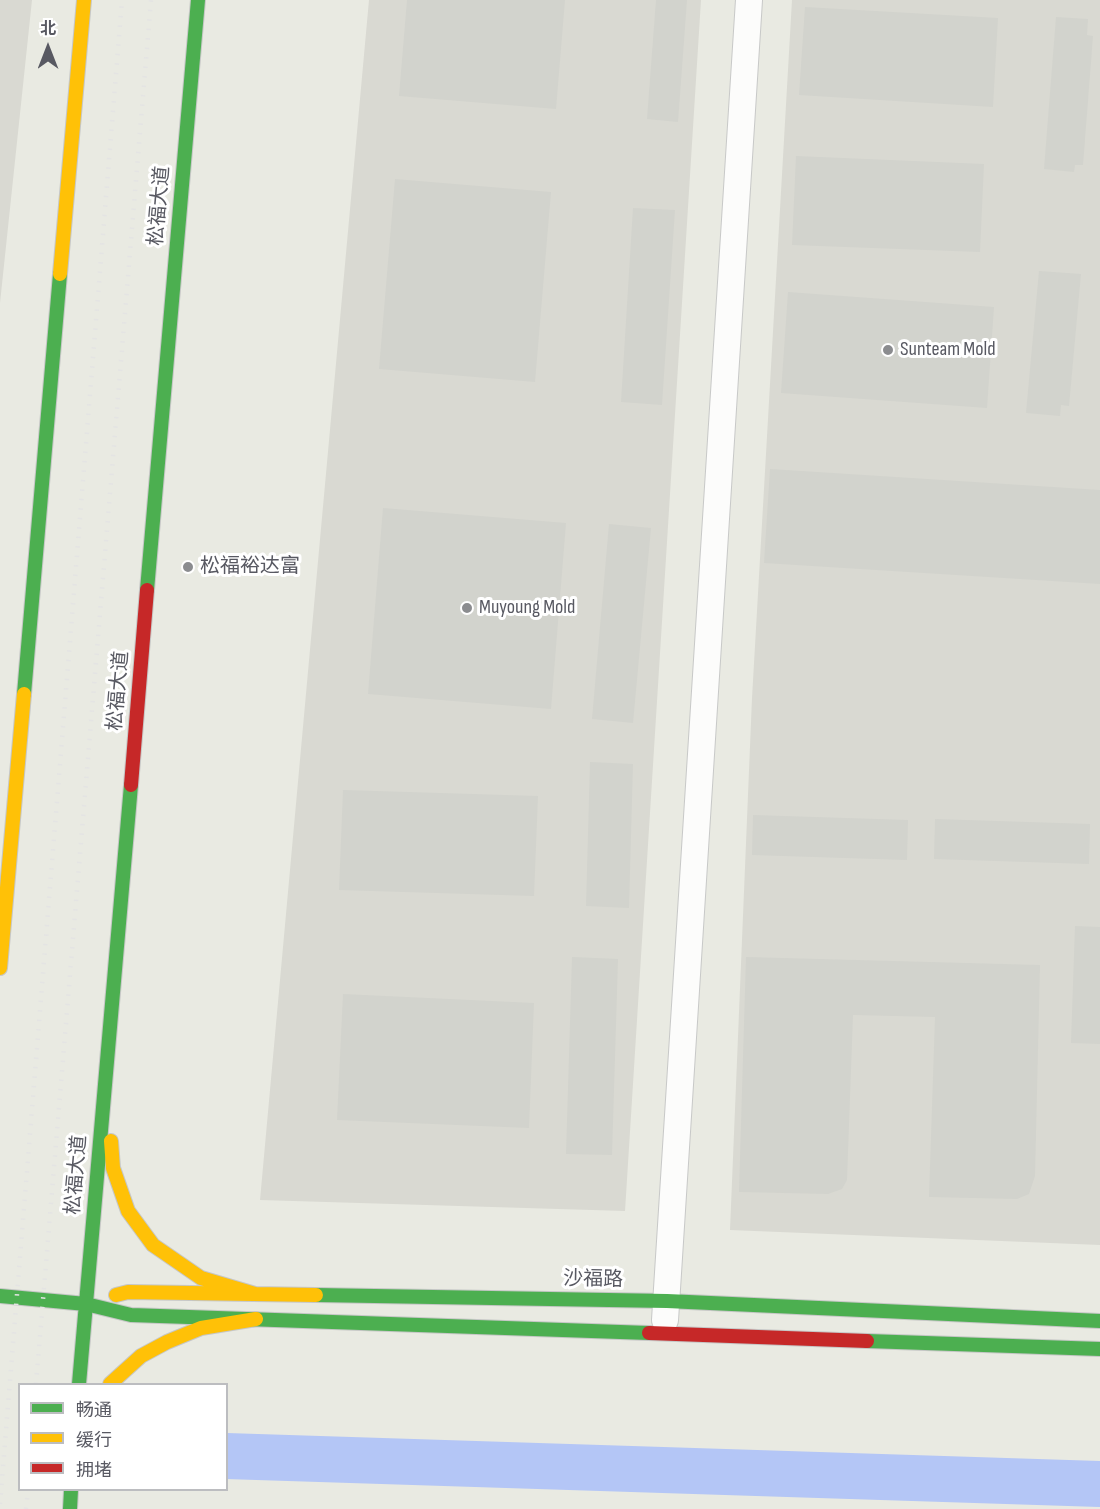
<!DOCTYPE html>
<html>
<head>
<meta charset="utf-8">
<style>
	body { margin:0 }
	#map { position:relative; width:1100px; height:1509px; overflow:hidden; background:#e9eae2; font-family:"Sofia Sans Condensed","Noto Sans SC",sans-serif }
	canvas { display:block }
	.legend { position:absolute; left:18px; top:1383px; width:210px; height:108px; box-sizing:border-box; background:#fff; border:2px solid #bcbdc0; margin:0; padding:8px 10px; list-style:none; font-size:18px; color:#585962 }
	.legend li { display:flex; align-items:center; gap:12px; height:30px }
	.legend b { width:30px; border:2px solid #bcbdc0 }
	.north { position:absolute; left:18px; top:18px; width:60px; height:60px; -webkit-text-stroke:4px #fff; paint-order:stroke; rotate:0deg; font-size:16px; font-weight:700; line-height:24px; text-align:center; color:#585962 }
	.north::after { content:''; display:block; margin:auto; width:21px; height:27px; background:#585962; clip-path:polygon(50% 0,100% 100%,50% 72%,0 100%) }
</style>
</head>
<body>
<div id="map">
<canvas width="1100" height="1509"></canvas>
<ul class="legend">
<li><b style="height:8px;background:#4caf50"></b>畅通</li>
<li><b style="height:8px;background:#ffc107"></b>缓行</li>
<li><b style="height:8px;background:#c62828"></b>拥堵</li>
</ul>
<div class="north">北</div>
</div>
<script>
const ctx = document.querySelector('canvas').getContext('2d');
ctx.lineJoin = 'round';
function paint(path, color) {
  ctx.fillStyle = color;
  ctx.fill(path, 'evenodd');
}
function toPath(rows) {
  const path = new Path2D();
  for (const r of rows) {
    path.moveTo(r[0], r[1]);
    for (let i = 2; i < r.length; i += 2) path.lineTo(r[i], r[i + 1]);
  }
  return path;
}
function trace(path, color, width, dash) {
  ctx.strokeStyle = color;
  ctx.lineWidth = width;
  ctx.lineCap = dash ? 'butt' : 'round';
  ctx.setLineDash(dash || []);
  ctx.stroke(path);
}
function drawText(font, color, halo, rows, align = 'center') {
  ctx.font = font + ' "Sofia Sans Condensed","Noto Sans SC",sans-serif';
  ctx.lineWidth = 6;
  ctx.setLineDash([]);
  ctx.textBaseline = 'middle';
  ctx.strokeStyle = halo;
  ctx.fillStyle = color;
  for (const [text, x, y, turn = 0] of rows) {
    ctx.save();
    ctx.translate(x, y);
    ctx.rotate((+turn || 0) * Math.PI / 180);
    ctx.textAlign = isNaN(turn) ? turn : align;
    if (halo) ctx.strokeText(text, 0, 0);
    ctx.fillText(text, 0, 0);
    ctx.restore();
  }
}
const industrial = toPath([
	[0,0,32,0,0,303],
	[369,0,701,0,625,1211,260,1200],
	[792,0,1100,0,1100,1245,730,1230,752,698]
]);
const river = toPath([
	[226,1456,1100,1484]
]);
const building = toPath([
	[407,0,565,0,556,109,399,96],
	[656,0,687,0,678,122,647,119],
	[805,7,998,18,993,107,799,95],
	[1056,17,1088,19,1087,35,1093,36,1083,165,1075,165,1074,172,1044,169],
	[796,156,984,164,980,252,792,245],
	[395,179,551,192,535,382,379,369],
	[633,208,675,210,662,405,621,402],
	[1039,271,1081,274,1069,406,1061,405,1060,416,1026,413],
	[788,292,994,307,987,408,781,393],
	[770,469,1100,490,1100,584,764,563],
	[383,508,566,523,551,709,368,694],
	[609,524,651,528,633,723,592,719],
	[590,762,633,764,629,908,586,906],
	[343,790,538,796,534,896,339,890],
	[753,815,908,820,907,860,752,855],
	[935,819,1090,824,1089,864,934,859],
	[1075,926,1100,927,1100,1044,1071,1043],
	[572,957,618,959,612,1155,566,1154],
	[746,957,1040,965,1035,1176,1029,1194,1017,1199,929,1197,935,1017,853,1015,847,1180,842,1189,828,1194,739,1192],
	[343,994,534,1003,529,1128,337,1120]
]);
const street = toPath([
	[665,1320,749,0]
]);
const fast = toPath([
	[147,590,198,0],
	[24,694,60,274],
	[316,1295,667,1301,1100,1321],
	[0,1296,86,1304,131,1315,649,1333],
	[867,1341,1100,1349],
	[79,1384,131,785],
	[70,1509,71,1490]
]);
const slow = toPath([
	[60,274,84,0],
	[0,968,24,694],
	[111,1141,113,1168,128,1211,153,1245,201,1278,255,1294],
	[116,1295,128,1292,316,1295],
	[110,1384,141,1356,167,1342,201,1328,256,1319]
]);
const jam = toPath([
	[131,785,147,590],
	[649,1333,867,1341]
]);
const rail = toPath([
	[36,1384,151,0],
	[0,1504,122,0],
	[26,1509,28,1490]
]);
const markers = [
	[888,350,6,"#8b8c8f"],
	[188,567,6,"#8b8c8f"],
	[467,608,6,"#8b8c8f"]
];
const streetNames = [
	["松福大道",160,206,-85],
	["松福大道",119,691,-85],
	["松福大道",77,1175,-85],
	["沙福路",593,1280,1]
];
const poiNames = [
	["Sunteam Mold",900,350],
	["松福裕达富",200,567],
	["Muyoung Mold",479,608]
];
paint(industrial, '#d9d9d2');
trace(river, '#b4c6f6', 46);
paint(building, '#d2d3cd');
trace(street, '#c8c9c8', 28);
trace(fast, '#c6c7c6', 16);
trace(slow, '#c6c7c6', 16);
trace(jam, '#c6c7c6', 16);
trace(street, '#fcfcfb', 26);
trace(fast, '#4caf50', 14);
trace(slow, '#ffc107', 14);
trace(jam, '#c62828', 14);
trace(rail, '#e4e4e3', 4.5, [1.5, 8]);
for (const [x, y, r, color] of markers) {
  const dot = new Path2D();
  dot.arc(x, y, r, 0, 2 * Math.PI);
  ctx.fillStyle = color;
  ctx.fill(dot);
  trace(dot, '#fff', 2);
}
drawText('20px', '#585962', '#fff', streetNames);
drawText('20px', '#585962', '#fff', poiNames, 'left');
</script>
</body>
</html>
